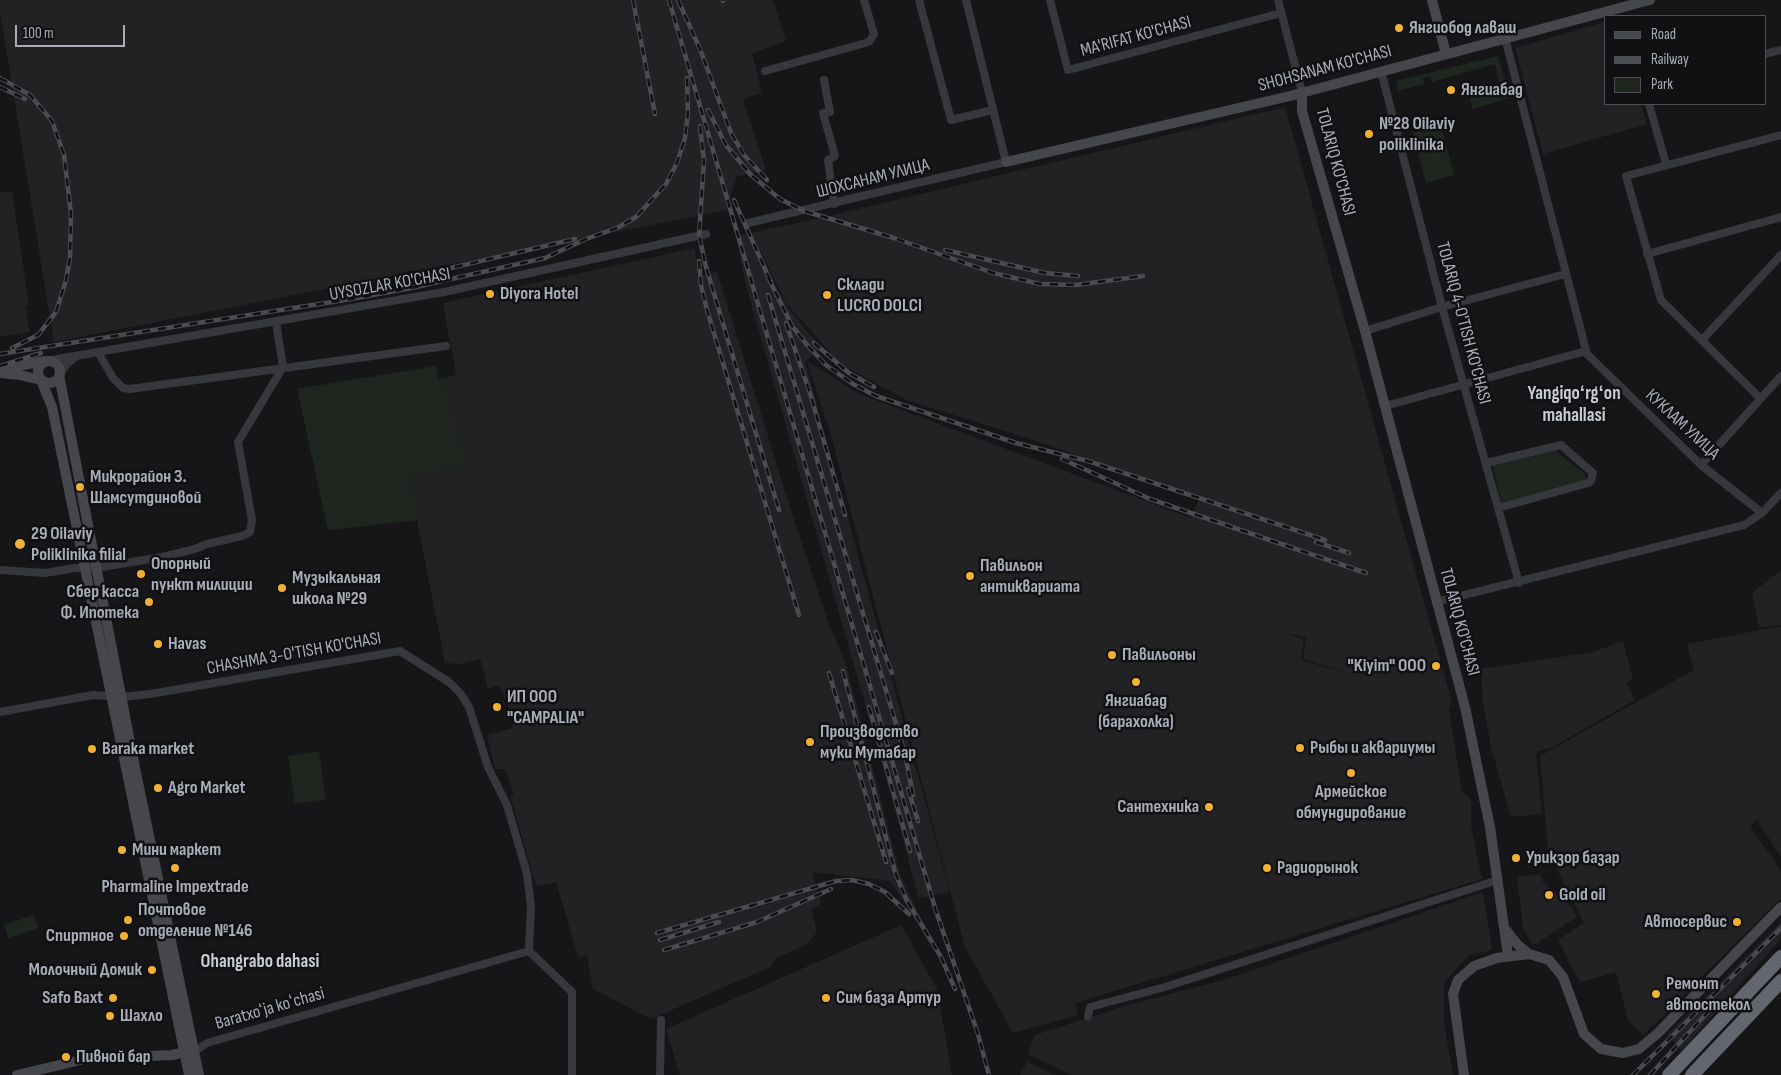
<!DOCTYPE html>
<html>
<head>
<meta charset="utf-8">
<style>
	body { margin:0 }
	#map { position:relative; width:1781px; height:1075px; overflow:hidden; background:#161618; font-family:"Sofia Sans Condensed",sans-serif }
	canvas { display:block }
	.legend { position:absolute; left:1604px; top:15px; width:162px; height:90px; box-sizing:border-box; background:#111113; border:1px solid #4d4f55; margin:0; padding:6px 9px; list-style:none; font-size:15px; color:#a8adb8 }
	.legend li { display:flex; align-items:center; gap:10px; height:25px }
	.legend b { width:25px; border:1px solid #4d4f55 }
	.scale { position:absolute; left:15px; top:25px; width:110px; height:22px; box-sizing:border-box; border:2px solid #a8adb8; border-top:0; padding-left:6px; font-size:15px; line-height:18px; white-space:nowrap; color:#a8adb8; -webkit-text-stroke:4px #111113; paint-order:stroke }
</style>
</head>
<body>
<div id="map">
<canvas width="1781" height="1075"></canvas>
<ul class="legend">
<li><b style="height:6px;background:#45474d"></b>Road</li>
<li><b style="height:6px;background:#4a4c52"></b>Railway</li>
<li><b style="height:14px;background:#1e261f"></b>Park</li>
</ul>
<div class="scale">100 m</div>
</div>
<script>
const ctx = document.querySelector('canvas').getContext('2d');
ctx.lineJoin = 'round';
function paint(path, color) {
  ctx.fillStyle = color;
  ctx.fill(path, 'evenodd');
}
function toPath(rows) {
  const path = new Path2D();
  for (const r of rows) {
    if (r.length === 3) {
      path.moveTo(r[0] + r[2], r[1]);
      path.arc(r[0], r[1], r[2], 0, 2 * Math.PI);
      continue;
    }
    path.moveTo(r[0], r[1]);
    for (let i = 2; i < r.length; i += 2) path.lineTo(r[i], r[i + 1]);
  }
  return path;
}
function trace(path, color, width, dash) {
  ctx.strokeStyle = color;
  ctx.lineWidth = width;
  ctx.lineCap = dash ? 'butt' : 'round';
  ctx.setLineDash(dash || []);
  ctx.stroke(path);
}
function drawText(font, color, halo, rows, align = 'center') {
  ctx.font = font + ' "Sofia Sans Condensed",sans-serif';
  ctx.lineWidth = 5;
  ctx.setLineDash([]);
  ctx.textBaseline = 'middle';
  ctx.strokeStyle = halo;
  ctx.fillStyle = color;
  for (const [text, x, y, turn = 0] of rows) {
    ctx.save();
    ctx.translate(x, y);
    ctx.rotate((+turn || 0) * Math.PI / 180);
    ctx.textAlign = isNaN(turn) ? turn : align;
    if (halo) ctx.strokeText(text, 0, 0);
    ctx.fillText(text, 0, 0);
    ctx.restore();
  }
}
const built = toPath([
	[0,0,773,0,786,41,752,53,762,93,743,99,766,170,736,177,727,210,54,342,0,12],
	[1605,22,1605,104,1641,104,1647,124,1543,154,1515,48],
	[1285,107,1453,706,1450,705,1449,709,1462,792,1471,799,1471,826,1482,879,1075,1003,1078,1015,1013,1033,965,947,831,435,807,361,859,394,1191,518,1200,497,1018,435,909,401,840,364,786,303,754,238,772,281,789,309,821,348,805,362,950,892,918,898,901,831,745,282,736,236,821,218],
	[1284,632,1306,638,1303,659,1360,677,1301,660,1304,640],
	[12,191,29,305,25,306,30,332,0,337,0,193],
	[695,248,698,277,717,272,793,517,827,619,846,664,900,874,917,911,912,913,890,881,812,872,821,904,811,909,817,932,807,944,775,959,770,967,651,1019,593,989,587,956,578,957,556,882,536,886,510,795,514,794,505,769,495,769,487,735,513,728,512,716,499,685,488,689,480,659,460,664,445,663,408,476,462,465,442,379,456,375,443,303],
	[1781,570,1781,625,1759,628,1752,593],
	[1781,626,1781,857,1759,823,1759,819,1750,826,1781,871,1781,898,1643,1035,1628,1020,1616,972,1580,982,1558,940,1584,923,1548,852,1540,756,1694,670,1687,644],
	[1623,641,1633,679,1626,682,1635,700,1551,748,1536,752,1542,814,1511,817,1491,747,1483,702,1481,669,1593,652],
	[1540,874,1543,882,1571,906,1577,917,1534,945,1523,929,1517,877],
	[1483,892,1492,950,1468,956,1444,983,1444,1022,1453,1075,1072,1075,1028,1054,1035,1035,1128,1005,1227,979],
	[1781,922,1781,939,1682,1050,1667,1035],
	[901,925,937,989,952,1075,680,1075,666,1029],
	[1027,1062,1056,1075,1020,1075]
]);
const green = toPath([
	[1498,56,1510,98,1472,109,1470,98,1501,90,1495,64,1432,82,1430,76,1423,78,1424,84,1398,91,1396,81],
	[1441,126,1454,175,1426,183,1413,133],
	[436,366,439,379,442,379,463,465,408,477,418,520,328,530,297,389],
	[1555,451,1584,473,1587,480,1501,503,1493,465],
	[319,751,326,799,295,804,288,756],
	[34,915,38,928,8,938,4,925]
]);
const street = toPath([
	[919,0,951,120,993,110],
	[1050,0,1068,70,1281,13],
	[1278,0,1302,92],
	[1505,38,1587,354,1701,465,1762,513],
	[1765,54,1781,50],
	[765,71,869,42,874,34,864,0],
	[1381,71,1442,307,1519,583],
	[824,80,830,112,823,113,835,156,828,160,834,204],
	[1649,104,1666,164],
	[748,223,1006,162,966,0],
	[1647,254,1781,217],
	[1365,331,1442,307,1565,274],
	[1702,340,1781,255],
	[98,352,113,378,123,388,130,389,446,346],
	[46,361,444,292,706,234],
	[59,375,67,364,77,356],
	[1760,398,1661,300,1626,176,1781,135],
	[1385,406,1586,351],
	[1486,463,1561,445,1593,473,1591,481,1588,483,1498,508],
	[1701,465,1781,376],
	[0,570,45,573,75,568,96,568,162,557,195,549,207,544,242,536,250,532,252,520,238,442,283,367,276,322],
	[1436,602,1744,525,1762,513,1781,493],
	[0,712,93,695,122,697,150,694,400,651,449,682,460,693,469,707,488,767,507,805,527,874,531,906,529,951],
	[529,951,572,992,572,1075],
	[1088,1016,1090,1007,1165,987,1498,880],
	[195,1051,207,1043,529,951],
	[660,1075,661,1020]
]);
const secondary = toPath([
	[1432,0,1446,54],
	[1302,92,1302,111,1365,331,1465,707,1490,827,1508,956],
	[1006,162,1290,96,1650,0],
	[49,372,11],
	[0,369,45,361],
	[0,373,20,375,41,380,52,407,189,1075],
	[59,375,136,773,199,1075],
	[1506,930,1517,944,1529,954],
	[17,1075,85,1059,172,1055,191,1051],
	[1464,1075,1453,994,1458,980,1474,966,1497,958,1529,954,1549,960,1563,977,1584,1034,1601,1049,1623,1053,1639,1049,1658,1033,1781,907]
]);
const highway = toPath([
	[1669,1075,1781,957],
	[1692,1075,1781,981]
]);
const rail = toPath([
	[633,0,655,114],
	[669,0,935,908,978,1034,989,1075],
	[678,0,700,49,731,133,744,155,767,180],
	[723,0,723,1],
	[0,78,30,95,52,121,64,155,71,214,70,258,66,280,56,312,38,335,12,348],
	[0,87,25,99],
	[708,110,726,145,750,174,780,199,804,211,894,238,993,273,1040,284,1076,285,1143,276],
	[700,126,704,161,699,235,706,267,779,510],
	[734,200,771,282],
	[945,250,1045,273,1078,276],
	[699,261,701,285,707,310,799,615],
	[768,277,792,326,808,346,826,365,853,384,876,396,1016,443,1088,461,1325,540],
	[408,278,575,239],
	[768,295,905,754,913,795],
	[786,323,810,393,845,515],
	[814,343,849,373,874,387],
	[0,354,351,299,411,288,545,258,586,239,617,228,636,217,666,184,677,163,685,138,688,113,687,78],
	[0,366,41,353],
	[1062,459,1150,499,1366,573],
	[1316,542,1349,553],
	[876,632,892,673],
	[843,671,895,872,906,899,941,957,955,989],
	[829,673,886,862],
	[869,707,910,851],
	[908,789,918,821],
	[657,933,836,881,852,880,869,884,885,892,909,914],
	[660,940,719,922],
	[664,950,757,922,831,889],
	[1633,1075,1781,928],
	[1650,1075,1718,1001]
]);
const markers = [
	[1399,28,5,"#f2b134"],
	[1451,90,5,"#f2b134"],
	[1369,134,5,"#f2b134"],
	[490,294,5,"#f2b134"],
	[827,295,5,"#f2b134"],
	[80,487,5,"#f2b134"],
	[20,544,6,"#f2b134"],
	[141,574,5,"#f2b134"],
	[970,576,5,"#f2b134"],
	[282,588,5,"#f2b134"],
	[149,602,5,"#f2b134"],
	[158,644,5,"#f2b134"],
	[1112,655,5,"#f2b134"],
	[1436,666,5,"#f2b134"],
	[1136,682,5,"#f2b134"],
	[497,707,5,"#f2b134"],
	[810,742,5,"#f2b134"],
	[1300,748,5,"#f2b134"],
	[92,749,5,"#f2b134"],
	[1351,773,5,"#f2b134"],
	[158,788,5,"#f2b134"],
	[1209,807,5,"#f2b134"],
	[122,850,5,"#f2b134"],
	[1516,858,5,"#f2b134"],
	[175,868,5,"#f2b134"],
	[1267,868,5,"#f2b134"],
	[1549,895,5,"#f2b134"],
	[128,920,5,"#f2b134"],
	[1737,922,5,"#f2b134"],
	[124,936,5,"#f2b134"],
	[152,970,5,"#f2b134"],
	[1656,994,5,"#f2b134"],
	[113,998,5,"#f2b134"],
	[826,998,5,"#f2b134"],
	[110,1016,5,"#f2b134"],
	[66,1057,5,"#f2b134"]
];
const poiNames = [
	["Янгиобод лаваш",1409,28],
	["Янгиабад",1461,90],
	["№28 Oilaviy",1379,124],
	["poliklinika",1379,145],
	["Склади",837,285],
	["LUCRO DOLCI",837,306],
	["Diyora Hotel",500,294],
	["Микрорайон З.",90,477],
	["Шамсутдиновой",90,498],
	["29 Oilaviy",31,534],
	["Poliklinika filial",31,555],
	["Опорный",151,564],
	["пункт милиции",151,585],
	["Павильон",980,566],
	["антиквариата",980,587],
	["Музыкальная",292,578],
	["школа №29",292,599],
	["Сбер касса",139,592,"right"],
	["Ф. Ипотека",139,613,"right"],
	["Havas",168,644],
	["Павильоны",1122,655],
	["\"Kiyim\" ООО",1426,666,"right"],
	["ИП ООО",507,697],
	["\"CAMPALIA\"",507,718],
	["Янгиабад",1136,701,"center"],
	["(барахолка)",1136,722,"center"],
	["Производство",820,732],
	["муки Мутабар",820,753],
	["Рыбы и аквариумы",1310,748],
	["Baraka market",102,749],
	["Agro Market",168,788],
	["Армейское",1351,792,"center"],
	["обмундирование",1351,813,"center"],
	["Сантехника",1199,807,"right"],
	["Мини маркет",132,850],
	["Урикзор базар",1526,858],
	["Радиорынок",1277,868],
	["Pharmaline Impextrade",175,887,"center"],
	["Gold oil",1559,895],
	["Почтовое",138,910],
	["отделение №146",138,931],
	["Автосервис",1727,922,"right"],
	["Спиртное",114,936,"right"],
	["Молочный Домик",142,970,"right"],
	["Ремонт",1666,984],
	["автостекол",1666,1005],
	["Safo Baxt",103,998,"right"],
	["Сим база Артур",836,998],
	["Шахло",120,1016],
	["Пивной бар",76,1057]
];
const streetNames = [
	["MA'RIFAT KO'CHASI",1136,37,-15],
	["SHOHSANAM KO'CHASI",1325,69,-15],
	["TOLARIQ KO'CHASI",1335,162,75],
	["ШОХСАНАМ УЛИЦА",873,179,-14],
	["UYSOZLAR KO'CHASI",390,285,-10],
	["TOLARIQ 4-O'TISH KO'CHASI",1463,323,75],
	["КУКЛАМ УЛИЦА",1682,425,43],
	["TOLARIQ KO'CHASI",1459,622,75],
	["CHASHMA 3-O'TISH KO'CHASI",294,654,-10],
	["Baratxoʻja koʻchasi",270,1009,-16]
];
const neighbourhoodNames = [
	["Yangiqoʻrgʻon",1574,394],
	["mahallasi",1574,416],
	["Ohangrabo dahasi",260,962]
];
paint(built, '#222225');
paint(green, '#1e261f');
trace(street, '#37383d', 8);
trace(secondary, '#45474d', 10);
trace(highway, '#63666e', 14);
trace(rail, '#4a4c52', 4.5);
trace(rail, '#111113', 2.5, [8]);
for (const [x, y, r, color] of markers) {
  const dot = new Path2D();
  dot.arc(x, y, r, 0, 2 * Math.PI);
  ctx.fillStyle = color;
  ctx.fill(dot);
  trace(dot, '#111113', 2);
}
drawText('bold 18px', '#a8adb8', '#111113', poiNames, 'left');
drawText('18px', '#a8adb8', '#111113', streetNames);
drawText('bold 19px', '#c9ccd4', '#111113', neighbourhoodNames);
</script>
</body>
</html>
